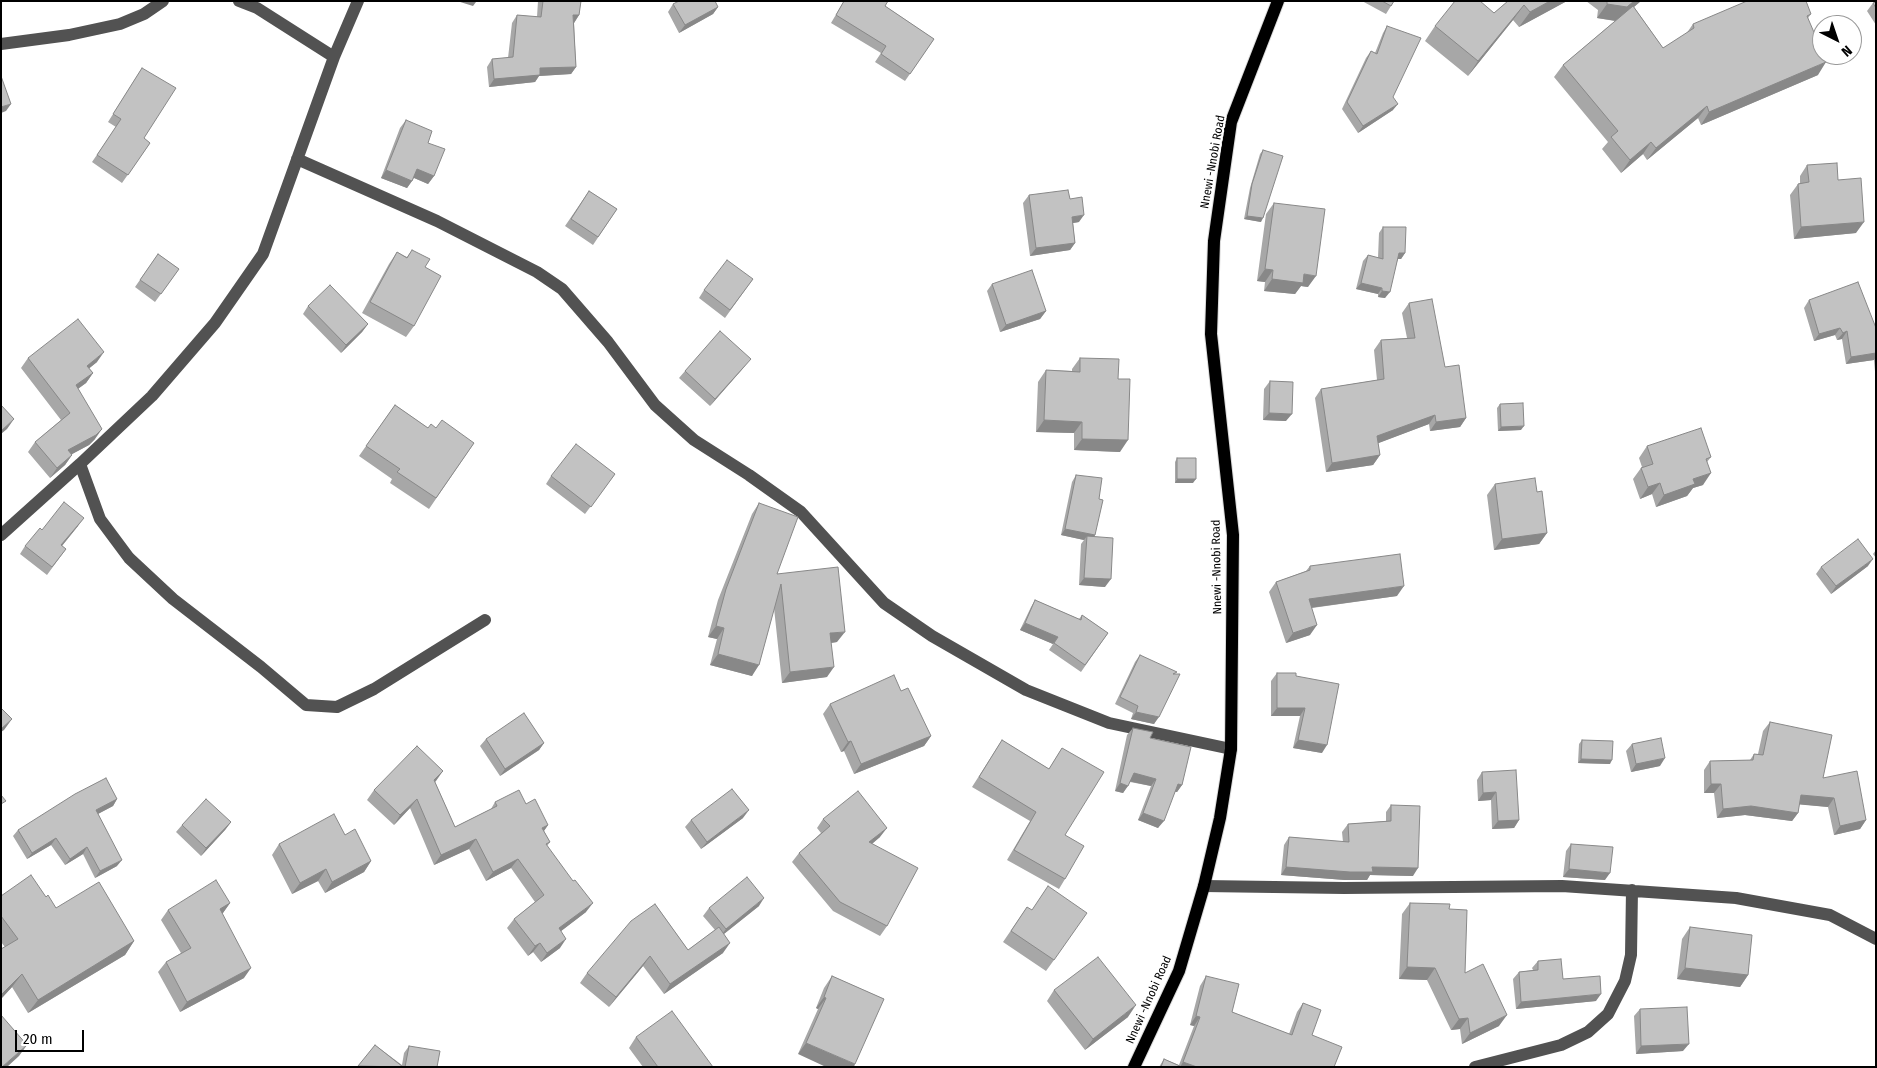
<!DOCTYPE html>
<html>
<head>
<meta charset="utf-8">
<style>
	body { margin:0 }
	#map { position:relative; width:1877px; height:1068px; overflow:hidden; background:#fff; font-family:"Fira Sans Condensed",sans-serif }
	canvas { display:block }
	.frame { position:absolute; inset:0; border:2px solid #000; pointer-events:none }
	.north { position:absolute; left:1812px; top:15px; width:50px; height:50px; box-sizing:border-box; background:#fff; border:1px solid #999; border-radius:50%; rotate:139deg; font-size:14px; font-weight:700; line-height:20px; text-align:center; color:#000 }
	.north::after { content:''; display:block; margin:auto; width:18px; height:22px; background:#000; clip-path:polygon(50% 0,100% 100%,50% 72%,0 100%) }
	.scale { position:absolute; left:15px; top:1030px; width:69px; height:22px; box-sizing:border-box; border:2px solid #000; border-top:0; padding-left:6px; font-size:15px; line-height:18px; white-space:nowrap; color:#000; -webkit-text-stroke:4px #fff; paint-order:stroke }
</style>
</head>
<body>
<div id="map">
<canvas width="1877" height="1068"></canvas>
<div class="frame"></div>
<div class="north">N</div>
<div class="scale">20 m</div>
</div>
<script>
const ctx = document.querySelector('canvas').getContext('2d');
ctx.lineJoin = 'round';
function toPath(rows) {
  const path = new Path2D();
  for (const r of rows) {
    path.moveTo(r[0], r[1]);
    for (let i = 2; i < r.length; i += 2) path.lineTo(r[i], r[i + 1]);
  }
  return path;
}
function trace(path, color, width, dash) {
  ctx.strokeStyle = color;
  ctx.lineWidth = width;
  ctx.lineCap = dash ? 'butt' : 'round';
  ctx.setLineDash(dash || []);
  ctx.stroke(path);
}
function paint(path, color) {
  ctx.fillStyle = color;
  ctx.fill(path, 'evenodd');
}
function drawText(font, color, halo, rows, align = 'center') {
  ctx.font = font + ' "Fira Sans Condensed",sans-serif';
  ctx.lineWidth = 4.5;
  ctx.setLineDash([]);
  ctx.textBaseline = 'middle';
  ctx.strokeStyle = halo;
  ctx.fillStyle = color;
  for (const [text, x, y, turn = 0] of rows) {
    ctx.save();
    ctx.translate(x, y);
    ctx.rotate((+turn || 0) * Math.PI / 180);
    ctx.textAlign = isNaN(turn) ? turn : align;
    if (halo) ctx.strokeText(text, 0, 0);
    ctx.fillText(text, 0, 0);
    ctx.restore();
  }
}
const minor = toPath([
	[239,1,257,8,334,57],
	[1,44,69,35,120,24,144,14,163,1],
	[297,159,437,221,537,272,562,289,608,342,655,405,694,440,749,475,801,512,884,603,932,636,1026,690,1109,723,1231,749],
	[80,464,100,519,129,558,173,599,261,667,306,705,337,707,374,689,485,620],
	[1,535,80,464,152,396,215,323,263,254,334,57,358,1],
	[1204,886,1344,888,1562,886,1736,898,1830,915,1876,939],
	[1475,1067,1561,1045,1588,1032,1608,1014,1625,981,1631,955,1632,890]
]);
const major = toPath([
	[1134,1067,1179,971,1204,886,1220,818,1231,749,1233,535,1211,334,1214,241,1231,122,1278,1]
]);
const wall = toPath([
	[538,1,581,1,579,15,574,23,576,67,571,74,539,76,535,82,489,87,487,67,492,59,508,58,512,23,517,15,537,17],
	[844,1,888,1,885,6,934,39,905,81,875,62,881,53,831,23],
	[1362,1,1394,1,1386,14],
	[1508,1,1567,1,1519,27,1513,20,1468,76,1425,41,1435,26,1494,13],
	[1586,1,1641,1,1634,7,1663,48,1686,34,1693,24,1811,14,1808,18,1818,75,1701,125,1698,118,1647,160,1643,154,1621,173,1602,149,1608,142,1554,77,1563,65,1615,21,1597,18,1598,10],
	[1876,2,1876,25,1867,11,1873,3],
	[673,4,718,7,713,14,679,33,668,12],
	[1387,26,1393,97,1393,110,1358,133,1342,109,1366,58,1371,51,1375,53,1383,33],
	[142,68,144,138,150,143,122,183,92,162,116,127,108,122],
	[406,120,434,176,428,184,414,178,407,188,381,178,400,128],
	[1263,150,1261,222,1244,219,1250,188,1260,154],
	[1807,165,1838,180,1856,233,1794,239,1790,195,1798,184,1800,183,1800,176],
	[589,191,617,209,593,245,565,226],
	[1029,195,1070,199,1079,222,1073,223,1075,243,1070,250,1030,256,1023,203],
	[1274,203,1308,287,1301,286,1295,294,1264,291,1265,282,1257,281,1266,214],
	[1383,227,1405,253,1401,259,1398,259,1385,298,1378,297,1378,294,1356,289,1363,261,1368,255,1378,258,1379,233],
	[412,250,425,267,414,326,406,337,362,313,389,264,397,252,407,257],
	[158,254,179,269,155,302,135,287],
	[753,279,725,318,699,298,704,290],
	[992,284,1046,311,1040,319,1000,332,987,291],
	[1809,300,1876,328,1876,383,1874,360,1846,364,1842,339,1837,340,1835,335,1814,341,1804,308],
	[1409,303,1445,367,1466,418,1460,427,1430,431,1429,424,1378,443,1380,455,1373,465,1326,472,1315,398,1321,389,1377,380,1374,350,1381,340,1407,338,1402,313],
	[308,306,368,324,362,332,341,353,303,314],
	[28,358,97,362,89,368,93,373,86,383,78,389,95,439,89,445,72,454,72,455,65,465,50,478,28,452,35,442,61,420,21,368],
	[1080,358,1118,379,1120,452,1074,450,1074,433,1036,432,1038,382,1046,370,1072,371,1072,369],
	[745,366,710,406,679,378,685,371],
	[1270,381,1286,421,1263,420,1264,389],
	[1500,404,1521,430,1498,431,1497,408],
	[395,405,428,428,436,428,474,443,429,509,390,483,392,479,359,456],
	[1647,446,1711,457,1707,462,1703,485,1693,488,1687,496,1656,507,1652,494,1640,499,1633,479,1641,468,1642,467,1639,458],
	[1177,458,1193,483,1175,483,1175,462],
	[615,474,585,514,546,484,551,476],
	[1076,475,1095,535,1094,537,1105,587,1079,585,1081,544,1084,540,1061,535,1072,482],
	[1495,484,1537,492,1547,533,1539,544,1494,550,1487,495],
	[759,503,777,574,837,642,831,643,827,677,782,683,774,608,752,676,710,665,717,639,708,637,718,600,752,514],
	[78,526,62,546,66,549,47,575,20,554,25,546,42,530],
	[1876,550,1876,558,1873,554],
	[1310,566,1397,596,1312,608,1310,635,1286,643,1269,592,1276,582,1306,571],
	[1868,566,1831,594,1816,574,1821,567],
	[1035,600,1079,619,1082,615,1108,633,1081,672,1049,650,1053,644,1020,630,1031,607],
	[1140,655,1176,674,1154,724,1131,719,1133,713,1115,704,1135,662],
	[1277,673,1296,676,1322,753,1293,748,1300,716,1271,716,1271,681],
	[901,691,931,736,924,746,854,774,844,751,841,752,823,714,830,704],
	[1770,722,1823,778,1866,820,1860,829,1834,835,1828,807,1799,804,1798,813,1792,821,1745,815,1717,818,1714,793,1704,793,1704,770,1710,761,1750,760,1754,754,1758,754,1763,731],
	[1133,728,1150,738,1182,785,1177,792,1175,792,1158,828,1138,820,1151,786,1130,782,1123,793,1115,791,1127,735],
	[486,739,544,743,539,750,500,776,480,746],
	[1002,740,1049,769,1062,748,1065,835,1065,879,1059,889,1007,860,1030,821,972,787],
	[1582,740,1610,764,1578,763,1579,744],
	[1632,744,1660,766,1631,772,1626,751],
	[1482,772,1519,820,1514,828,1492,829,1491,800,1478,801,1477,780],
	[435,782,455,827,491,809,495,802,526,804,548,825,544,831,550,842,547,846,586,912,561,931,560,948,541,962,533,952,528,956,507,928,514,919,535,902,511,868,486,881,469,849,434,865,410,808,394,825,367,800,374,790],
	[117,799,113,806,98,814,117,866,95,878,83,854,65,865,51,845,27,859,13,836,18,830],
	[1391,805,1413,876,1370,875,1367,880,1345,880,1281,875,1284,845,1289,837,1343,842,1342,832,1348,824,1386,821,1386,812],
	[743,818,701,849,685,827,691,820],
	[823,819,880,837,872,844,887,926,880,936,833,911,792,862,799,853,821,833,817,828],
	[231,822,225,830,201,856,176,832,182,825],
	[345,835,371,861,364,872,325,893,318,881,292,894,272,855,279,844],
	[1571,844,1605,880,1563,877,1566,851],
	[1,896,46,897,56,908,134,941,125,955,28,1013,12,987,1,999,1,949,5,947,1,942],
	[230,903,222,914,244,978,180,1012,158,972,166,962,181,953,161,920,168,910],
	[1410,903,1449,909,1465,973,1499,1026,1462,1044,1460,1029,1451,1030,1427,980,1399,979,1402,914],
	[655,904,688,950,715,930,703,916,709,908,759,906,724,934,723,953,664,994,643,966,609,1007,580,983,587,973],
	[1027,907,1054,960,1046,971,1003,942],
	[1690,927,1748,975,1740,987,1677,979,1682,939],
	[1538,961,1563,979,1596,1001,1516,1009,1513,979,1519,972,1533,970,1532,968],
	[832,976,884,999,798,1054,818,1009,816,1008,824,988],
	[1206,976,1232,1012,1289,1034,1297,1012,1303,1003,1312,1035,1334,1067,1159,1067,1164,1059,1179,1065,1194,1026,1190,1025,1200,986],
	[1054,990,1128,1017,1085,1050,1047,1001],
	[1640,1009,1683,1051,1636,1054,1634,1016],
	[636,1037,713,1067,643,1067,629,1048],
	[375,1045,402,1065,404,1053,409,1046,437,1067,358,1067]
]);
const shadedWall = toPath([
	[457,1,473,1,476,2,473,6],
	[1550,1,1567,1,1519,27,1530,12],
	[1634,1,1641,1,1617,21,1597,18,1607,4],
	[1524,5,1513,20,1468,76,1478,61],
	[718,7,713,14,679,33,685,25],
	[573,15,579,15,574,23],
	[1826,62,1818,75,1701,125,1709,112],
	[576,67,571,74,539,76,535,82,489,87,494,79,540,68],
	[11,104,6,111,1,113,1,107],
	[1398,104,1393,110,1358,133,1363,126],
	[1707,106,1698,118,1647,160,1656,148],
	[1651,142,1643,154,1621,173,1630,160],
	[417,169,434,176,428,184,412,177],
	[386,170,412,181,407,188,381,178],
	[1084,215,1079,222,1067,224,1072,217],
	[1247,216,1263,218,1261,222,1244,219],
	[1864,222,1856,233,1794,239,1801,227],
	[1075,243,1070,250,1030,256,1036,248],
	[1399,253,1405,253,1401,259,1395,259],
	[1265,269,1273,270,1265,282,1257,281],
	[1304,274,1316,276,1308,287,1301,286,1295,294,1264,291,1272,279],
	[1361,283,1382,288,1378,294,1356,289],
	[1382,291,1390,292,1385,298,1378,297],
	[1046,311,1040,319,1000,332,1006,325],
	[368,324,362,332,341,353,346,345],
	[1840,328,1835,335,1814,341,1819,334],
	[1847,331,1842,339,1837,340,1843,333],
	[104,352,97,362,80,376,87,366],
	[1876,353,1876,357,1874,360,1846,364,1851,357],
	[751,359,745,366,710,406,715,399],
	[93,373,86,383,69,395,76,385],
	[1269,413,1292,414,1286,421,1263,420],
	[1435,415,1429,424,1371,446,1377,436],
	[1466,418,1460,427,1430,431,1436,422],
	[14,419,7,429,1,434,1,431],
	[1044,420,1082,422,1074,433,1036,432],
	[1524,426,1521,430,1498,431,1501,427],
	[102,429,95,439,89,445,61,460,68,450],
	[1082,439,1128,440,1120,452,1074,450],
	[72,455,65,465,50,478,57,468],
	[1380,455,1373,465,1326,472,1332,463],
	[1711,473,1703,485,1693,488,1687,496,1656,507,1664,495,1693,479],
	[1177,479,1196,479,1193,483,1175,483],
	[1660,483,1652,494,1640,499,1648,487],
	[84,518,78,526,56,553,61,545],
	[1065,529,1095,535,1091,541,1087,536,1084,540,1061,535],
	[1547,533,1539,544,1494,550,1502,539],
	[1873,559,1868,566,1831,594,1836,586],
	[1084,578,1111,579,1105,587,1079,585],
	[1404,586,1397,596,1302,609,1309,599],
	[1025,623,1058,637,1053,644,1020,630],
	[1317,625,1310,635,1286,643,1293,633],
	[716,626,724,628,717,639,708,637],
	[845,632,837,642,823,644,830,633],
	[718,654,759,665,752,676,710,665],
	[834,667,827,677,782,683,790,672],
	[1277,708,1305,708,1300,716,1271,716],
	[1136,712,1159,717,1154,724,1131,719],
	[12,719,4,730,1,732,1,729],
	[931,736,924,746,854,774,861,764],
	[1298,740,1327,745,1322,753,1293,748],
	[851,741,844,751,841,752,848,742],
	[544,743,539,750,500,776,505,769],
	[1665,758,1660,766,1631,772,1636,764],
	[1581,759,1612,760,1610,764,1578,763],
	[443,771,436,781,427,790,434,780],
	[1134,773,1156,779,1151,786,1128,781],
	[1120,783,1128,786,1123,793,1115,791],
	[1178,784,1182,785,1177,792,1172,791],
	[1711,784,1721,784,1714,793,1704,793],
	[1496,792,1491,800,1478,801,1483,793],
	[1801,795,1834,798,1828,807,1794,804],
	[117,799,113,806,92,817,96,810],
	[417,799,410,808,394,825,400,815],
	[1751,806,1798,813,1792,821,1745,815,1717,818,1723,809],
	[749,810,743,818,701,849,707,842],
	[1143,813,1164,821,1158,828,1138,820],
	[1519,820,1514,828,1492,829,1498,821],
	[1866,820,1860,829,1834,835,1840,826],
	[231,822,225,830,201,856,206,848],
	[548,825,541,835,542,828],
	[887,828,880,837,862,852,869,842],
	[56,838,51,845,27,859,32,853],
	[476,839,469,849,434,865,441,855],
	[87,847,83,854,65,865,70,859],
	[518,859,511,868,486,881,493,872],
	[122,860,117,866,95,878,100,871],
	[371,861,364,872,325,893,332,882],
	[1286,867,1372,867,1418,868,1413,876,1370,875,1367,880,1345,880,1281,875],
	[326,869,318,881,292,894,300,883],
	[1569,869,1610,873,1605,880,1563,877],
	[764,898,759,906,720,937,726,929],
	[230,903,223,913,213,920,220,909],
	[593,903,586,912,552,938,559,928],
	[566,939,560,948,541,962,547,953],
	[134,941,125,955,28,1013,38,1000],
	[540,943,533,952,528,956,535,946],
	[730,943,723,953,664,994,670,984],
	[650,956,643,966,609,1007,616,997],
	[1407,967,1435,968,1427,980,1399,979],
	[251,968,244,978,180,1012,187,1002],
	[1685,968,1748,975,1740,987,1677,979],
	[22,974,12,987,1,999,1,995],
	[1601,994,1596,1001,1516,1009,1521,1002],
	[824,997,826,998,818,1009,816,1008],
	[1136,1005,1128,1017,1085,1050,1093,1039],
	[1507,1015,1499,1026,1462,1044,1470,1033],
	[1196,1016,1200,1017,1194,1026,1190,1025],
	[1468,1018,1460,1029,1451,1030,1459,1019],
	[806,1043,855,1064,854,1067,826,1067,798,1054],
	[1689,1044,1683,1051,1636,1054,1641,1046],
	[27,1045,19,1056,7,1067,2,1067],
	[1183,1062,1197,1067,1180,1067]
]);
const building = toPath([
	[543,1,581,1,579,15,573,15,576,67,540,68,540,75,494,79,492,59,513,57,517,15,541,17,543,1],
	[679,1,715,1,718,7,685,25,673,4,679,1],
	[844,1,888,1,885,6,934,39,910,74,881,54,886,46,836,15,844,1],
	[1382,1,1394,1,1391,6,1382,1],
	[1455,1,1480,1,1494,13,1508,1,1550,1,1530,12,1524,5,1478,61,1435,26,1455,1],
	[1607,1,1634,1,1627,7,1607,4,1607,1],
	[1747,1,1806,1,1811,14,1807,16,1822,51,1822,55,1823,55,1826,62,1709,112,1707,106,1656,148,1651,142,1630,160,1611,137,1618,131,1563,65,1633,6,1663,48,1694,28,1693,24,1747,1],
	[1876,2,1876,8,1873,3,1876,2],
	[1387,26,1421,38,1393,97,1398,104,1363,126,1347,102,1371,51,1377,54,1387,26],
	[142,68,176,88,144,138,150,143,128,175,97,155,121,119,113,114,142,68],
	[1,76,11,104,1,107,1,76],
	[406,120,432,131,428,143,445,149,434,176,417,169,412,181,386,170,406,120],
	[1263,150,1283,156,1263,218,1247,216,1252,184,1263,150],
	[1837,163,1838,180,1861,178,1864,222,1801,227,1798,184,1809,182,1807,165,1837,163],
	[1068,190,1070,199,1082,197,1084,215,1072,217,1075,243,1036,248,1029,195,1068,190],
	[589,191,617,209,598,237,571,219,589,191],
	[1274,203,1325,209,1316,276,1304,274,1303,283,1272,279,1273,270,1265,269,1274,203],
	[1383,227,1406,227,1405,253,1399,253,1390,292,1382,291,1382,288,1361,283,1368,255,1383,259,1383,227],
	[412,250,430,259,425,267,441,276,414,326,370,302,397,252,407,258,412,250],
	[158,254,179,269,161,294,140,280,158,254],
	[727,260,753,279,730,310,704,290,727,260],
	[1032,270,1046,311,1006,325,992,284,1032,270],
	[1858,282,1876,328,1876,353,1851,357,1847,331,1843,333,1840,328,1819,334,1809,300,1858,282],
	[330,285,368,324,346,345,308,306,330,285],
	[1432,299,1445,367,1459,365,1466,418,1436,422,1435,415,1377,436,1380,455,1332,463,1321,389,1384,379,1381,340,1415,338,1409,303,1432,299],
	[78,319,104,352,87,366,93,373,76,385,102,429,96,435,68,450,72,455,57,468,35,442,70,413,28,358,78,319],
	[720,331,751,359,715,399,685,371,720,331],
	[1080,358,1119,359,1118,379,1130,379,1128,440,1082,439,1082,422,1044,420,1046,370,1080,372,1080,358],
	[1270,381,1293,382,1292,414,1269,413,1270,381],
	[1523,403,1524,426,1501,427,1500,404,1523,403],
	[1,405,14,419,1,431,1,405],
	[395,405,428,428,431,424,436,428,442,420,474,443,436,498,397,472,400,469,366,446,395,405],
	[1701,428,1711,457,1706,459,1711,473,1693,479,1695,484,1664,495,1660,483,1648,487,1641,468,1653,464,1647,446,1701,428],
	[576,444,615,474,591,507,551,476,576,444],
	[1177,458,1196,458,1196,479,1177,479,1177,458],
	[1076,475,1102,478,1099,499,1103,500,1095,535,1065,529,1076,475],
	[1535,478,1537,492,1542,491,1547,533,1502,539,1495,484,1535,478],
	[64,502,84,518,61,545,66,549,52,567,25,546,40,528,42,530,64,502],
	[759,503,798,517,777,574,838,567,845,632,830,633,834,667,790,672,781,584,759,665,718,654,724,628,716,626,726,589,759,503],
	[1087,536,1113,538,1111,579,1084,578,1087,536],
	[1858,539,1873,559,1836,586,1821,567,1858,539],
	[1400,554,1404,586,1309,599,1317,625,1293,633,1276,582,1310,570,1310,566,1400,554],
	[1035,600,1081,620,1082,615,1108,633,1085,665,1054,643,1058,637,1025,623,1035,600],
	[1140,655,1177,672,1173,674,1180,674,1159,717,1136,712,1138,706,1120,697,1140,655],
	[1277,673,1296,673,1296,676,1339,684,1327,745,1298,740,1305,708,1277,708,1277,673],
	[894,675,901,691,908,688,931,736,861,764,851,741,848,742,830,704,894,675],
	[1,708,12,719,1,729,1,708],
	[524,713,544,743,505,769,486,739,524,713],
	[1770,722,1832,735,1823,778,1857,771,1866,820,1840,826,1834,798,1801,795,1798,813,1751,806,1723,809,1721,784,1711,784,1710,761,1753,760,1754,754,1763,755,1770,722],
	[1133,728,1153,732,1150,738,1191,747,1182,785,1178,784,1164,821,1143,813,1156,779,1134,773,1128,786,1120,783,1133,728],
	[1661,738,1665,758,1636,764,1632,744,1661,738],
	[1002,740,1049,769,1062,748,1104,772,1065,835,1084,846,1065,879,1014,850,1036,812,979,777,1002,740],
	[1582,740,1613,741,1612,760,1581,759,1582,740],
	[417,746,443,771,434,780,455,827,497,806,495,802,519,790,526,804,535,799,548,825,542,828,550,842,546,844,573,881,575,880,593,903,559,928,566,939,547,953,540,943,535,946,514,919,544,895,518,859,493,872,476,839,441,855,417,799,400,815,374,790,417,746],
	[1516,770,1519,820,1498,821,1496,792,1483,793,1482,772,1516,770],
	[106,778,117,799,96,810,122,860,100,871,87,847,70,859,56,838,32,853,18,830,75,794,106,778],
	[732,789,749,810,707,842,691,820,732,789],
	[858,791,887,828,869,842,918,868,887,926,840,902,799,853,830,826,823,819,858,791],
	[1,795,6,801,1,804,1,795],
	[206,799,231,822,206,848,182,825,206,799],
	[1391,805,1420,806,1418,868,1372,867,1373,872,1350,872,1286,867,1289,837,1349,842,1348,824,1391,821,1391,805],
	[334,814,345,835,355,829,371,861,332,882,326,869,300,883,279,844,334,814],
	[1571,844,1613,847,1610,873,1569,869,1571,844],
	[31,875,46,897,48,895,56,908,99,882,134,941,38,1000,22,974,1,995,1,949,18,939,1,916,1,896,31,875],
	[747,877,764,898,726,929,709,908,747,877],
	[216,880,230,903,220,909,251,968,187,1002,166,962,191,948,168,910,216,880],
	[1048,886,1087,913,1054,960,1011,931,1027,907,1032,910,1048,886],
	[1410,903,1450,904,1449,909,1467,910,1465,973,1483,964,1507,1015,1470,1033,1468,1018,1459,1019,1435,968,1407,967,1410,903],
	[655,904,688,950,719,927,730,943,670,984,650,956,616,997,587,973,631,921,655,904],
	[1690,927,1752,935,1748,975,1685,968,1690,927],
	[1098,957,1136,1005,1093,1039,1054,990,1098,957],
	[1561,959,1563,979,1600,976,1601,994,1521,1002,1519,972,1538,970,1538,961,1561,959],
	[832,976,884,999,855,1064,806,1043,826,998,824,997,832,976],
	[1206,976,1239,984,1232,1012,1292,1035,1303,1003,1321,1010,1312,1035,1342,1047,1334,1067,1197,1067,1183,1062,1200,1017,1196,1016,1206,976],
	[1687,1007,1689,1044,1641,1046,1640,1009,1687,1007],
	[672,1011,713,1067,658,1067,636,1037,672,1011],
	[1,1015,27,1045,2,1067,1,1067,1,1015],
	[375,1045,403,1067,358,1066,375,1045],
	[409,1046,440,1051,437,1067,405,1067,409,1046],
	[1164,1059,1182,1067,1161,1067,1164,1059]
]);
const streetNames = [
	["Nnewi -Nnobi Road",1213,162,-80],
	["Nnewi -Nnobi Road",1217,567,-91],
	["Nnewi -Nnobi Road",1149,1000,-66]
];
trace(major, '#dbdbdb', 14);
trace(minor, '#525252', 12);
trace(major, '#000', 12);
paint(wall, '#a7a7a7');
paint(shadedWall, '#888');
paint(building, '#c2c2c2');
trace(building, '#888', 1);
drawText('12px', '#000', '#fff', streetNames);
</script>
</body>
</html>
